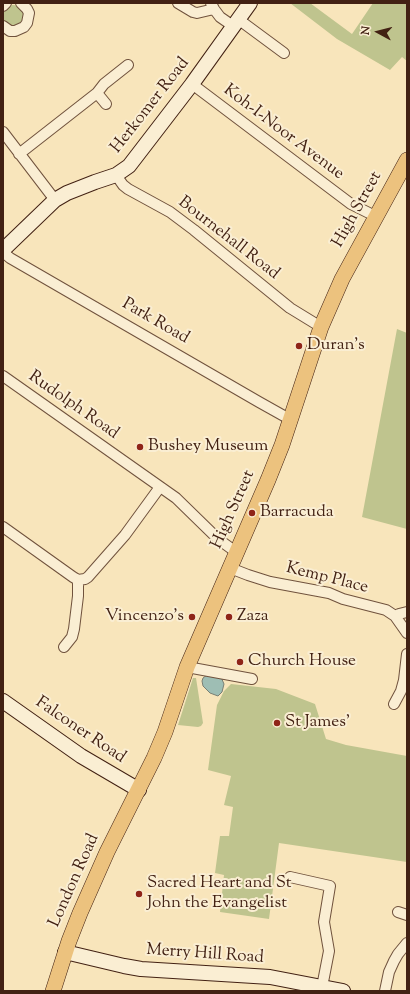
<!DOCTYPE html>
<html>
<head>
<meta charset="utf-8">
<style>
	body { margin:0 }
	#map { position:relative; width:410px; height:994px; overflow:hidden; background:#f8e5bb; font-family:"Sorts Mill Goudy",serif }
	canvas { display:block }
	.frame { position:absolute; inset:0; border:4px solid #422113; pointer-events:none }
	.north { position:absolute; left:358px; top:12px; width:40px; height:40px; -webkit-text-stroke:3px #faeed3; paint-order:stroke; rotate:277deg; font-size:11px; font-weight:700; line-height:16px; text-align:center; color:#422113 }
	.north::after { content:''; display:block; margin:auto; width:14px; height:18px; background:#422113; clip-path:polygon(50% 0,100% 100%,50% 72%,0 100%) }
</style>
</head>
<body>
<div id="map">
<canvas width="410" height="994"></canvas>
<div class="frame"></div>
<div class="north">N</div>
</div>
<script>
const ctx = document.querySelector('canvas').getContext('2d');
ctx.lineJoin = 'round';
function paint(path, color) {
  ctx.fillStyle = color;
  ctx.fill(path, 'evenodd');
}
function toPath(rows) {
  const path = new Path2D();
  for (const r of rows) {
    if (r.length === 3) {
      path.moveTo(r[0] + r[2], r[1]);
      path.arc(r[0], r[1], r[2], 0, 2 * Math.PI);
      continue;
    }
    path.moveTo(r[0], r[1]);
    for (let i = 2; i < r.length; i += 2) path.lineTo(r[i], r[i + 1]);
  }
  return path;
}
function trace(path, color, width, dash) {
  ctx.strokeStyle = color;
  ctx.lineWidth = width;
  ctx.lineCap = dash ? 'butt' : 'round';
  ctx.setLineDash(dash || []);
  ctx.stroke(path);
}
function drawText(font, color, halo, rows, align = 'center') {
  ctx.font = font + ' "Sorts Mill Goudy",serif';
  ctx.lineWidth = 4;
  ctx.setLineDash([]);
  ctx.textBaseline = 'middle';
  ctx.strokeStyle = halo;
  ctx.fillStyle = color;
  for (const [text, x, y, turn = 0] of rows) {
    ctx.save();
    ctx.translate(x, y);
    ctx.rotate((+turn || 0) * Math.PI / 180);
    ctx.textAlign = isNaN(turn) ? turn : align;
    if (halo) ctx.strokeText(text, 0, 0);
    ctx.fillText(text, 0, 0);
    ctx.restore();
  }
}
const green = toPath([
	[290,3,310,3,352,34,373,3,407,3,407,61,402,57,390,70,337,39],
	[13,16,11],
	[397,329,407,333,407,529,362,517],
	[193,678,196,678,203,723,201,726,198,727,178,725],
	[231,684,276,689,315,704,326,739,346,745,407,756,407,862,279,843,269,919,220,912,224,875,215,873,220,836,229,836,233,807,224,805,231,776,208,770,217,705,224,691]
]);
const water = toPath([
	[207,675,221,677,224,684,222,692,218,696,210,693,203,686,202,681,203,678,207,675]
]);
const street = toPath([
	[178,3,193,12,197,13,214,9],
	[211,3,214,9,220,17,233,26],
	[3,6,6,3],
	[238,19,284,53],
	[3,26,10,31,15,31,24,27,27,23,29,13,27,9,21,3],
	[192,84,351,204,377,217],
	[97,93,106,104],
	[3,132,55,200],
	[19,154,97,93,104,84,128,65],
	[116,175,123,185,128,189,170,212,194,230,290,308,321,327],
	[3,252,10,258,259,402,284,416,291,418],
	[3,376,176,498,218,539,236,552],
	[3,527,73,577,78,580,85,579,88,577,125,535,160,487],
	[230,568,248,575,270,582,329,593,343,599,386,610,395,616,407,633],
	[395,616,399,614,407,612],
	[64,647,72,637,74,629,78,596,78,580],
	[187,667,252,679],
	[394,704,401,691,404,680,407,654],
	[290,877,330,886,324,922,329,951,322,987],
	[398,912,407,915],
	[385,991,389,972,394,961,398,954,407,943]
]);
const secondary = toPath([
	[3,250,55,200,67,193,95,182,116,175,129,166,192,84,250,3],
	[3,701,81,756,139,790],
	[65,952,124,966,141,969,270,977,343,991]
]);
const primary = toPath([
	[53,991,69,941,80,913,107,852,154,758,165,732,187,667,268,480,282,445,321,327,342,279,407,160]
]);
const markers = [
	[299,346,4,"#8f2418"],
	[140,447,4,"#8f2418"],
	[252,513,4,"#8f2418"],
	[192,617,4,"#8f2418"],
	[229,617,4,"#8f2418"],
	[240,662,4,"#8f2418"],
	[277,723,4,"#8f2418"],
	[139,894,4,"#8f2418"]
];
const streetNames = [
	["Herkomer Road",151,106,-52],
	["Koh-I-Noor Avenue",283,133,37],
	["High Street",358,210,-61],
	["Bournehall Road",228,239,38],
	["Park Road",155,322,30],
	["Rudolph Road",73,406,35],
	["High Street",234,510,-66],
	["Kemp Place",327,579,14],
	["Falconer Road",80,731,34],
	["London Road",75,881,-66],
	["Merry Hill Road",205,955,4]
];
const poiNames = [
	["Duran's",307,346],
	["Bushey Museum",148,447],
	["Barracuda",260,513],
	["Vincenzo's",184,617,"right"],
	["Zaza",237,617],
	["Church House",248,662],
	["St James'",285,723],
	["Sacred Heart and St",147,884],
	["John the Evangelist",147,904]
];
paint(green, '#bfc48e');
paint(water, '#9ebeb4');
trace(water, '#797f74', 1);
trace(street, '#70523d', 12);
trace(secondary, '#422113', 16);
trace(primary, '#422113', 16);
trace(street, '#faeed3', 10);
trace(secondary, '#faeed3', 14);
trace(primary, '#ecc27e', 15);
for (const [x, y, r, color] of markers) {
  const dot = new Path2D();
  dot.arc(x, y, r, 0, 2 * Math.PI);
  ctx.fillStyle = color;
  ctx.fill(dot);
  trace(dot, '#faeed3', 1.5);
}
drawText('17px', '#422113', '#faeed3', streetNames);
drawText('17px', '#422113', '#faeed3', poiNames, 'left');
</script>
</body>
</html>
